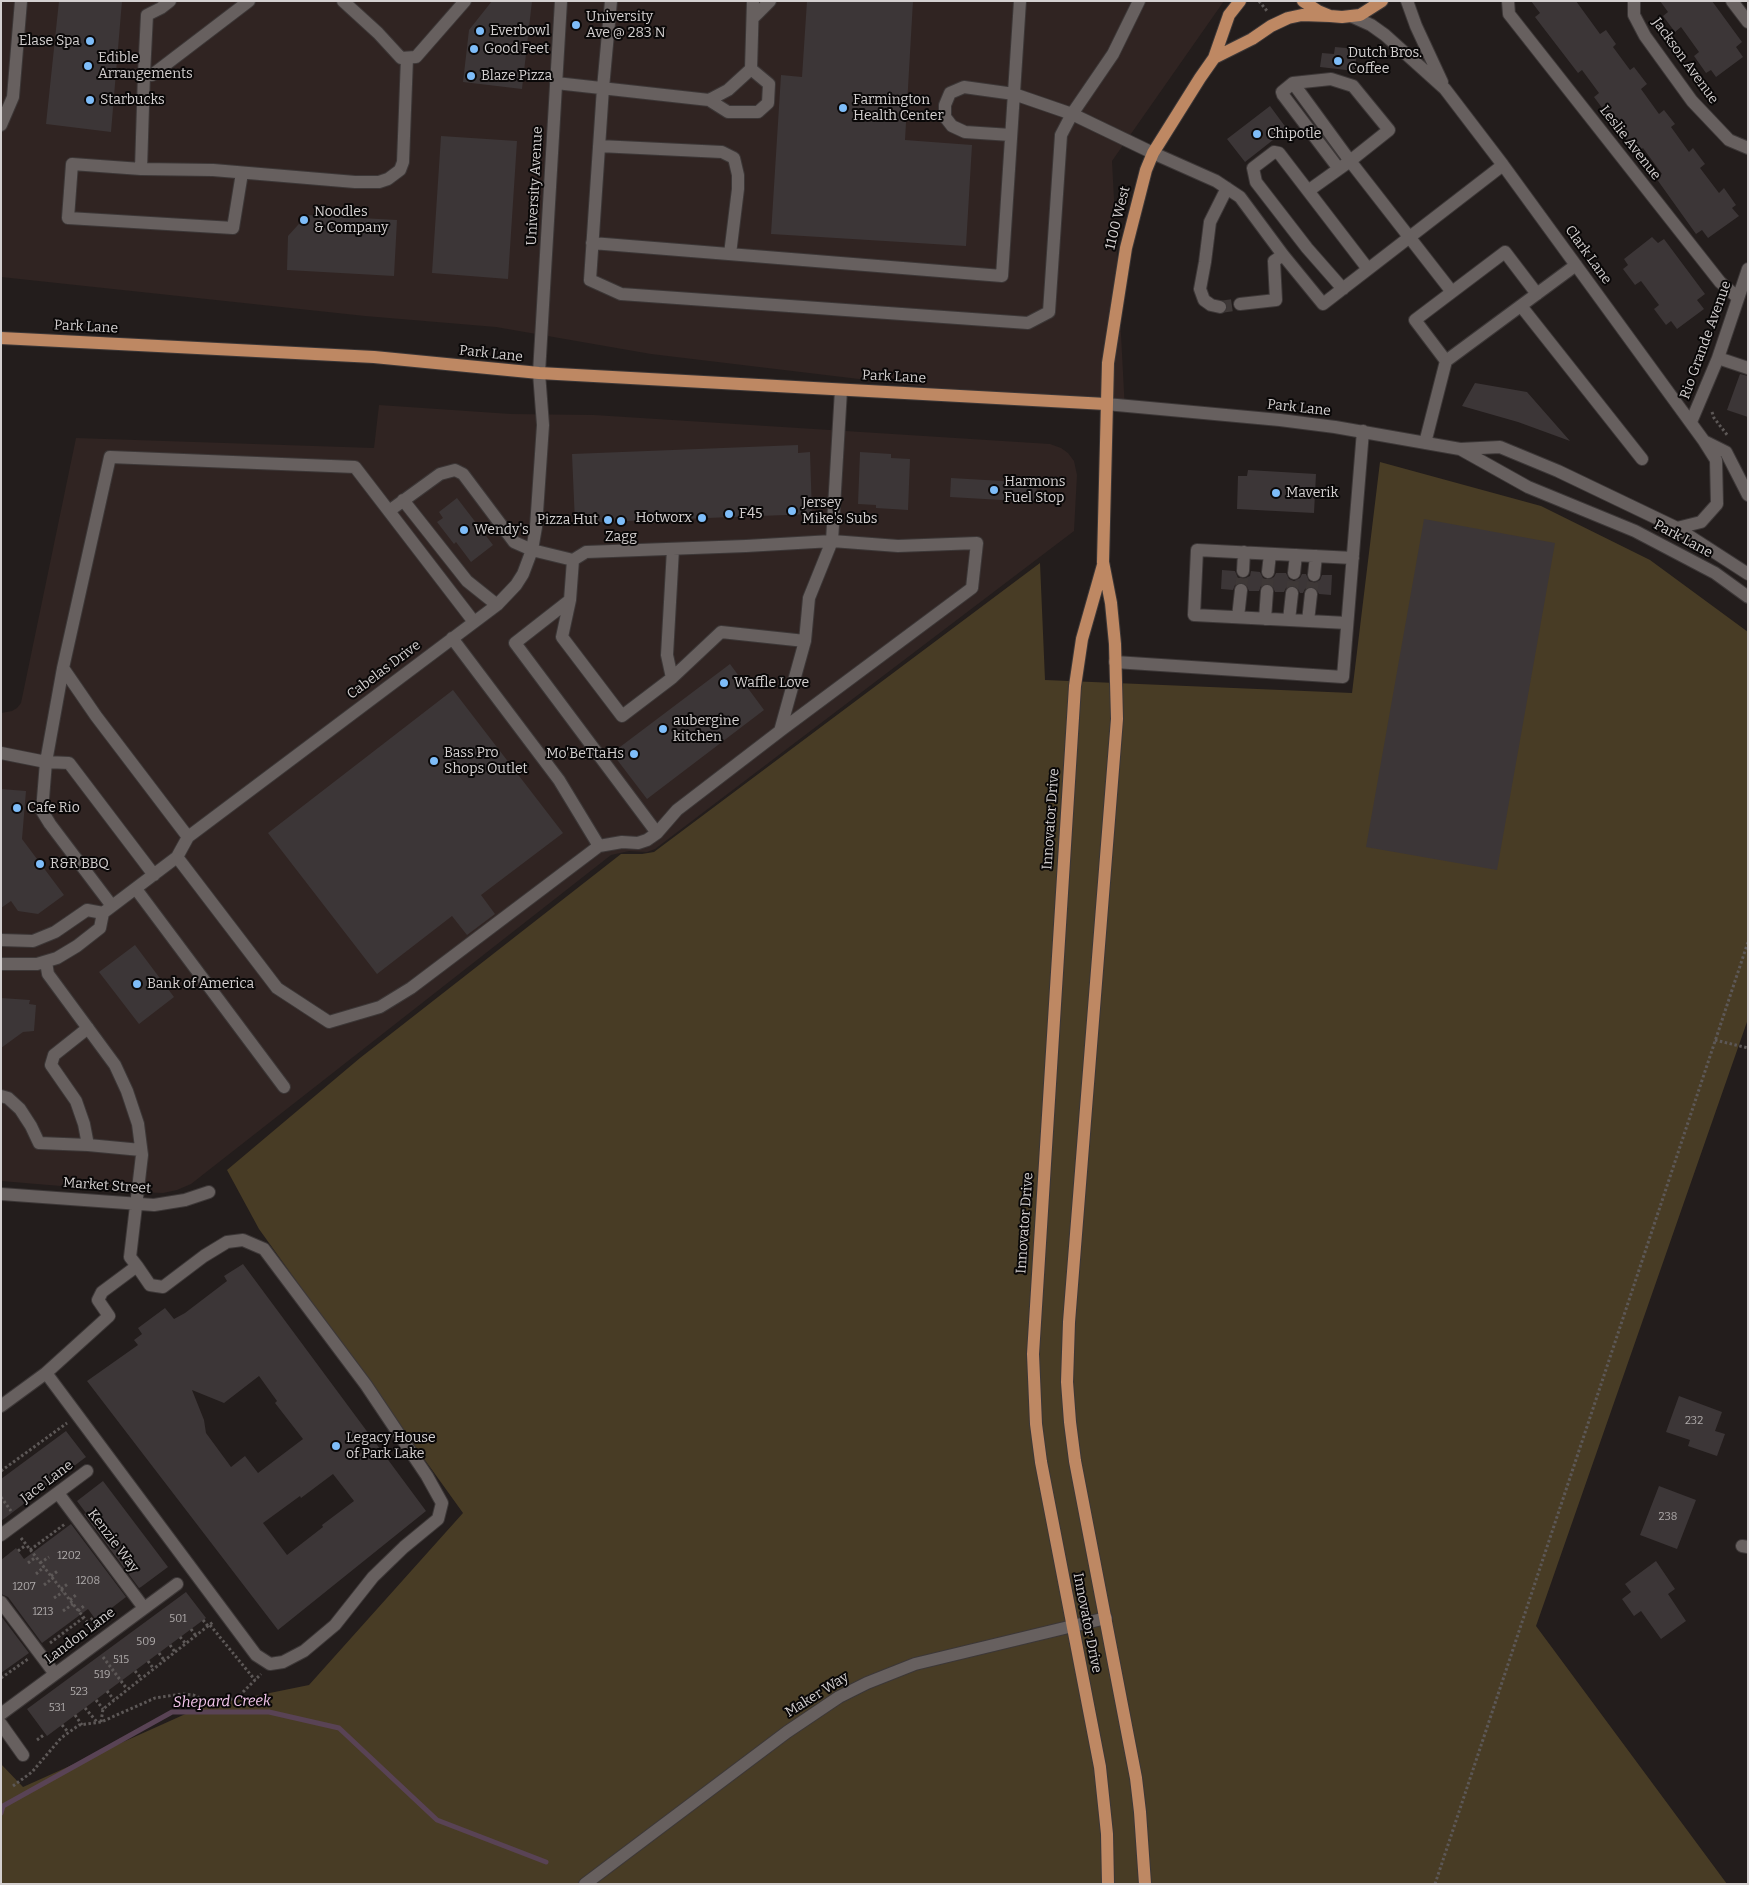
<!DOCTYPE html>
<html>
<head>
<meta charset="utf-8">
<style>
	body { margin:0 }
	#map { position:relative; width:1749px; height:1885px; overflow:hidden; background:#231d1c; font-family:Bitter,serif }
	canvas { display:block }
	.frame { position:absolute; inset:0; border:2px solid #d4d0d0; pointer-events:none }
</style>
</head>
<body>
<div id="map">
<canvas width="1749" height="1885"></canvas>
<div class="frame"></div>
</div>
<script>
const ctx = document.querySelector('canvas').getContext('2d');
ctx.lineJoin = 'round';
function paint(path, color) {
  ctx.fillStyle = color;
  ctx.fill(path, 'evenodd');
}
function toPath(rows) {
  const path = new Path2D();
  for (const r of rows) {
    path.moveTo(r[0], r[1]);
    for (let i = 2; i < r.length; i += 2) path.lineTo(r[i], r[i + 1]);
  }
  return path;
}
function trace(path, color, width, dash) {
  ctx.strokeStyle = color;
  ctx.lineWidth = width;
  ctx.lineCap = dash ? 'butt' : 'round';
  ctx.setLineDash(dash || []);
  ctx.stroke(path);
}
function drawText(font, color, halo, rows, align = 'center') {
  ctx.font = font + ' Bitter,serif';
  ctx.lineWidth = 4;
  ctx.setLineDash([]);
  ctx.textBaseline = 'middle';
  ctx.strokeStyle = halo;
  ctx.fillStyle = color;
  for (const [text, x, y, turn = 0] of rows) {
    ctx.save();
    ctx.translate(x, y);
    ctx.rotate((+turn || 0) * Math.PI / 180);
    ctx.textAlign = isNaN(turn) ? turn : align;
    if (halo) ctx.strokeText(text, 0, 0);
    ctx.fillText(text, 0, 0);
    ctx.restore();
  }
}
const built = toPath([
	[1,1,1224,1,1112,161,1125,411,651,354,496,327,365,316,1,277],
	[379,405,511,414,594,415,1050,444,1061,448,1068,453,1074,461,1077,475,1074,531,655,849,647,852,629,851,611,855,191,1184,177,1190,163,1193,120,1191,1,1181,1,713,12,711,17,708,21,703,76,438,374,448]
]);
const green = toPath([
	[1380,462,1541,506,1650,560,1748,632,1748,1019,1536,1626,1727,1884,1,1884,1,1764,23,1787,201,1707,309,1685,463,1513,259,1229,227,1170,360,1058,621,854,642,854,654,852,1040,563,1045,680,1352,693]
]);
const stream = toPath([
	[1,1813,3,1806,172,1712,269,1712,339,1728,437,1820,546,1862]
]);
const building = toPath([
	[59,1,122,1,111,132,46,124],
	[492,1,532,1,522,89,463,82,469,30],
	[807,1,913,1,905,140,972,145,966,246,771,234,781,75,802,77],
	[1531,1,1576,1,1600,34,1606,30,1616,44,1613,47,1630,70,1634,67,1647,84,1641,89,1659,114,1664,110,1675,124,1671,127,1689,152,1693,148,1705,164,1700,168,1719,193,1724,188,1736,205,1732,208,1739,216,1708,238,1702,230,1696,234,1656,178,1662,174,1643,148,1636,153,1611,120,1594,97,1599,93,1582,70,1578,73,1535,17,1540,13],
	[1660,1,1712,1,1742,42,1736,47,1743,57,1716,77,1711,70,1706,73,1694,56,1699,52,1681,27,1675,32,1663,16,1668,12],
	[1335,47,1357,49,1355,71,1320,67,1322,53,1334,54],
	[1270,106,1287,129,1245,162,1227,139],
	[441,136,517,141,508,279,432,273],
	[307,215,397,220,394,276,287,270,288,236],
	[1652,237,1658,243,1664,239,1705,294,1697,300,1704,309,1677,329,1671,321,1666,325,1654,309,1659,305,1641,281,1635,285,1623,269,1628,265,1624,259],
	[1740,374,1748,376,1748,417,1727,410],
	[1475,383,1527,392,1570,441,1518,422,1462,406],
	[798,445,798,453,810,452,812,514,575,523,572,454],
	[860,452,891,454,891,458,910,459,908,510,876,508,876,505,858,504],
	[1248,470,1316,474,1314,513,1237,509,1238,476,1247,476],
	[951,478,1037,483,1036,502,950,497],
	[457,498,493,545,471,562,456,542,454,544,437,522,443,518,439,512],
	[1424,519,1555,543,1497,870,1366,847],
	[1222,570,1235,571,1238,578,1243,579,1250,576,1251,571,1260,572,1263,578,1268,580,1274,577,1276,573,1286,573,1289,579,1294,581,1300,578,1302,574,1306,574,1309,581,1314,583,1320,580,1322,575,1332,575,1331,595,1319,594,1316,588,1311,586,1305,589,1303,593,1300,593,1297,587,1292,585,1286,588,1284,592,1275,592,1272,585,1267,583,1261,586,1259,591,1249,591,1246,584,1241,582,1235,585,1233,590,1221,589],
	[730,664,764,710,647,799,612,753],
	[453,690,563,833,481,895,495,914,467,935,452,916,377,974,268,833],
	[1,789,26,791,22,839,64,895,38,914,18,911,11,901,1,908],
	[135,945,174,997,139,1024,99,972],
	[1,998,30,1000,29,1004,36,1005,34,1031,23,1032,1,1048],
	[243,1264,426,1511,278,1630,87,1381,138,1345,134,1340,142,1334,138,1328,165,1308,174,1319,185,1313,227,1281,224,1276],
	[259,1376,277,1401,275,1403,303,1439,258,1473,245,1456,231,1467,206,1433,204,1420,192,1390,224,1403],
	[333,1474,354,1501,322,1525,323,1527,287,1555,263,1523,300,1496,301,1498],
	[1679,1396,1722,1412,1715,1431,1725,1434,1717,1456,1688,1446,1690,1440,1666,1432],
	[66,1431,86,1457,1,1521,1,1479],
	[103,1481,168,1567,141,1587,139,1588,84,1514,86,1513,77,1501],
	[1659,1486,1696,1500,1677,1549,1640,1535],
	[71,1524,126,1597,96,1620,88,1609,42,1643,8,1597,1,1594,1,1560,16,1548,24,1559],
	[1656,1561,1675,1589,1668,1594,1686,1621,1661,1639,1641,1611,1634,1616,1622,1599,1631,1592,1625,1584],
	[186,1592,206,1618,47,1736,27,1709],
	[1,1616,29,1653,1,1673]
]);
const minorTunnel = toPath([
	[1220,307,1240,304],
	[1241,590,1243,571],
	[1267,591,1268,572],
	[1292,593,1294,573],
	[1311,594,1314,575]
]);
const path = toPath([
	[1259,1,1267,11],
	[1712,412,1714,418,1728,436],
	[1715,1040,1748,1048],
	[1,1471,67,1423],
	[1,1497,11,1511],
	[21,1538,88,1623,91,1630],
	[30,1550,65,1524],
	[18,1551,26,1545],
	[28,1563,36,1557],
	[40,1563,49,1557],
	[36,1574,44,1567],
	[51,1576,59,1570],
	[44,1585,53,1578],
	[61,1589,69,1583],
	[54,1598,63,1592],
	[70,1600,77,1594],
	[63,1611,73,1604],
	[78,1611,85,1605],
	[203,1620,208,1626],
	[87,1623,94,1617],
	[210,1625,255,1680],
	[191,1629,196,1636],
	[180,1637,186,1644],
	[50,1643,83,1618],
	[170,1645,175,1652],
	[159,1653,164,1660],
	[103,1657,127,1689],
	[148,1661,153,1668],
	[135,1671,141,1678],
	[1,1678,28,1659],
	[107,1691,114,1700],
	[96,1700,103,1709],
	[85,1708,97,1722],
	[75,1715,82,1725],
	[101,1722,103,1709,213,1622],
	[62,1725,68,1732],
	[37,1740,45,1734],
	[13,1786,32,1772,61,1738,79,1725,101,1722,155,1698,168,1696,182,1694,193,1695,214,1704,226,1702,240,1695,261,1674],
	[1435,1884,1748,942]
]);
const minor = toPath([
	[249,1,152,75,144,74,141,169,213,170,355,182,379,182,388,179,400,170,403,162,407,58],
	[343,1,378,33,401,58,416,57,465,1],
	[611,1,603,88,590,280,621,294,1028,323,1049,312,1061,135,1072,114,1014,94,964,87,950,93,945,105,945,117,952,126,965,132,1011,135],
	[1139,1,1113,54,1072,114,1153,153,1216,181,1240,197,1283,255,1323,304,1503,165],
	[1407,1,1416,26,1442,82],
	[1508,1,1509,14,1720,282,1737,297],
	[1634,1,1634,15,1645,36,1692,101,1729,140,1748,148],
	[1732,1,1748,22],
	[1351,16,1371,25,1385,35,1445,89,1503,165,1704,441,1716,460,1717,504,1701,522,1677,528],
	[753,18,770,1],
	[751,69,753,1],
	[144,74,147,15,161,8,170,1],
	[556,83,709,100,728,112,758,112,768,103,769,84,751,69,728,90,709,100],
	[1293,83,1350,161,1389,130,1353,86,1331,79,1293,83,1282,92,1283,95,1339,169],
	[1,125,13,97,21,1],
	[599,146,722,152,734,158,738,175,738,189,730,254],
	[141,169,72,164,68,218,233,228,242,173],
	[1308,191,1350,161,1452,292],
	[592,243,1002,276,1020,1],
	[1343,289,1307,248,1256,182,1253,168,1274,152,1279,153,1368,269],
	[1240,304,1276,300,1274,261,1283,255],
	[1521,306,1642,459],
	[1220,307,1211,305,1204,300,1200,289,1205,262,1210,222,1227,188],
	[1718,358,1748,368],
	[1446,361,1415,320,1505,252,1537,294],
	[1106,404,1280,420,1335,427,1460,449,1528,487,1635,531,1715,573,1748,597],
	[1691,422,1718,358,1748,269],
	[1704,441,1726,452,1748,495],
	[1425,443,1446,361,1576,265],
	[1460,449,1500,447,1558,471,1677,528,1748,574],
	[403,500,467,581,497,605],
	[389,511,440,474,455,470,463,474,514,542,532,550,573,560,586,552,746,546,832,541,841,390],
	[573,560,570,600,562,637,622,716,672,678,721,632,805,641],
	[1243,571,1244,552],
	[1268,572,1270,554],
	[1294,573,1296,555],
	[1314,575,1316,556],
	[570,600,515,643,657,833],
	[1238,617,1241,590],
	[1265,619,1267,591],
	[1289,620,1292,593],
	[1308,621,1311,594],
	[1347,623,1194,615,1197,550,1353,558],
	[1115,662,1343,677,1363,431],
	[672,678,667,655,673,549],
	[1,753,46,762,63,668],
	[188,837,96,716,63,668,110,457,355,467,474,622],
	[599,846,622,842,638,843,647,840,657,833,677,810,780,731,805,641,809,598,832,541,898,546,977,543,972,588,780,731],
	[177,857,277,988,329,1022,380,1007,411,988,599,846,559,780,452,638],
	[136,889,284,1087],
	[112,906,50,824,42,811,46,762,69,763,154,875],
	[1,940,33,941,55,932,87,910,103,913],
	[1,964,37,964,57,958,77,946,100,928,103,913,177,857,188,837,497,605,516,585,523,574,532,550,536,527,543,425,539,373,561,1],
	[88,1028,54,1055,51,1065,76,1101,84,1124,88,1145,141,1150],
	[1,1096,8,1098,20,1109,31,1126,39,1143,88,1145],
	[1,1194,154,1205,185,1200,209,1192],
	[46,1373,109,1316,98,1300,102,1292,137,1266],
	[1,1406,46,1373,256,1655,270,1664,283,1662,304,1651,335,1625,373,1577,404,1547,438,1519,442,1503,427,1476,366,1385,264,1249,243,1240,227,1242,204,1256,163,1287,150,1285,137,1266,130,1257,142,1155,138,1124,127,1091,115,1065,48,974,46,962],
	[58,1493,144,1608],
	[1,1535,87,1471],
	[1742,1546,1748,1547],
	[1,1602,55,1674],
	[1,1714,177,1584],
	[1,1724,23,1755],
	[585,1884,787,1732,839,1697,867,1683,915,1664,1106,1618]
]);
const major = toPath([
	[1303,1,1318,11,1330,16,1342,17,1360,15,1382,1],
	[1214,58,1252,39,1271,26,1288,18,1302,15,1330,16],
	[1,338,374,357,539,373,1106,404],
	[1103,565,1082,639,1075,686,1033,1354,1036,1424,1041,1462,1100,1767,1107,1834,1108,1884],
	[1145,1884,1140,1812,1136,1778,1075,1461,1070,1422,1067,1382,1069,1322,1117,719,1115,644,1111,603,1103,562,1108,363,1126,248,1146,170,1153,153,1200,78,1214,58,1229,15,1240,1]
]);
const markers = [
	[576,25,5,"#7ebdf9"],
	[480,31,5,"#7ebdf9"],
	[90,41,5,"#7ebdf9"],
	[474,49,5,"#7ebdf9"],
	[1338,61,5,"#7ebdf9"],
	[88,66,5,"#7ebdf9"],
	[471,76,5,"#7ebdf9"],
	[90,100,5,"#7ebdf9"],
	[843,108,5,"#7ebdf9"],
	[1257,134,5,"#7ebdf9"],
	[304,220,5,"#7ebdf9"],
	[994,490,5,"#7ebdf9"],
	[1276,493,5,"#7ebdf9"],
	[792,511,5,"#7ebdf9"],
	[729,514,5,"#7ebdf9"],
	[702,518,5,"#7ebdf9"],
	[608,520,5,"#7ebdf9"],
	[621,521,5,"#7ebdf9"],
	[464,530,5,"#7ebdf9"],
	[724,683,5,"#7ebdf9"],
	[663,729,5,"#7ebdf9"],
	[634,754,5,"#7ebdf9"],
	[434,761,5,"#7ebdf9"],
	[17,808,5,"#7ebdf9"],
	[40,864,5,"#7ebdf9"],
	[137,984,5,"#7ebdf9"],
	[336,1446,5,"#7ebdf9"]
];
const numberNames = [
	["232",1694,1421],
	["238",1668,1517],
	["1202",69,1556],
	["1208",88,1581],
	["1207",24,1587],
	["1213",43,1612],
	["501",178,1619],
	["509",146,1642],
	["515",121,1660],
	["519",102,1675],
	["523",79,1692],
	["531",57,1708]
];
const poiNames = [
	["University",586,17],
	["Ave @ 283 N",586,33],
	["Everbowl",490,31],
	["Elase Spa",80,41,"right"],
	["Good Feet",484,49],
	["Dutch Bros.",1348,53],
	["Coffee",1348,69],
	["Edible",98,58],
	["Arrangements",98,74],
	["Blaze Pizza",481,76],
	["Starbucks",100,100],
	["Farmington",853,100],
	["Health Center",853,116],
	["Chipotle",1267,134],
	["Noodles",314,212],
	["& Company",314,228],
	["Harmons",1004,482],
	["Fuel Stop",1004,498],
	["Maverik",1286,493],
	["Jersey",802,503],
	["Mike's Subs",802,519],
	["F45",739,514],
	["Hotworx",692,518,"right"],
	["Pizza Hut",598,520,"right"],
	["Wendy's",474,530],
	["Zagg",621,537,"center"],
	["Waffle Love",734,683],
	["aubergine",673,721],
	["kitchen",673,737],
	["Bass Pro",444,753],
	["Shops Outlet",444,769],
	["Mo'BeTtaHs",624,754,"right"],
	["Cafe Rio",27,808],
	["R&R BBQ",50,864],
	["Bank of America",147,984],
	["Legacy House",346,1438],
	["of Park Lake",346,1454]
];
const streetNames = [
	["Jackson Avenue",1685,61,54],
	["Leslie Avenue",1630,143,52],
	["University Avenue",535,186,-87],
	["1100 West",1118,218,-76],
	["Clark Lane",1588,255,54],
	["Park Lane",86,327,3],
	["Rio Grande Avenue",1706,340,-70],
	["Park Lane",491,354,6],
	["Park Lane",894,377,3],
	["Park Lane",1299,408,6],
	["Park Lane",1683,539,28],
	["Cabelas Drive",384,670,-37],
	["Innovator Drive",1051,819,-86],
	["Market Street",107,1186,4],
	["Innovator Drive",1025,1223,-86],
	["Jace Lane",47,1482,-37],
	["Kenzie Way",113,1541,53],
	["Innovator Drive",1087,1623,79],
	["Landon Lane",80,1636,-37],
	["Maker Way",817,1695,-32]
];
const waterNames = [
	["Shepard Creek",222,1702,-1]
];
paint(built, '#302422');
paint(green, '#483c25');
trace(stream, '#594355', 5);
paint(building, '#3c3637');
trace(minorTunnel, '#3e3837', 12, [12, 6]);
trace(minor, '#3c3737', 14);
trace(major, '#3c3737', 14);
trace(path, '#5d5857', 3, [2.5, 2.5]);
trace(minor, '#67605f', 12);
trace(major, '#be8863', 12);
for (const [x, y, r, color] of markers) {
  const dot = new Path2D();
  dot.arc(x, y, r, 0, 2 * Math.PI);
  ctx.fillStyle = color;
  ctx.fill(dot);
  trace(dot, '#0a0808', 2);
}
drawText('11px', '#aeaaaa', null, numberNames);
drawText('14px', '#d4d0d0', '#0a0808', poiNames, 'left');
drawText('14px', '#d4d0d0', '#0a0808', streetNames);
drawText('italic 15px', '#f6c8ee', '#0a0808', waterNames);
</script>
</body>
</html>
